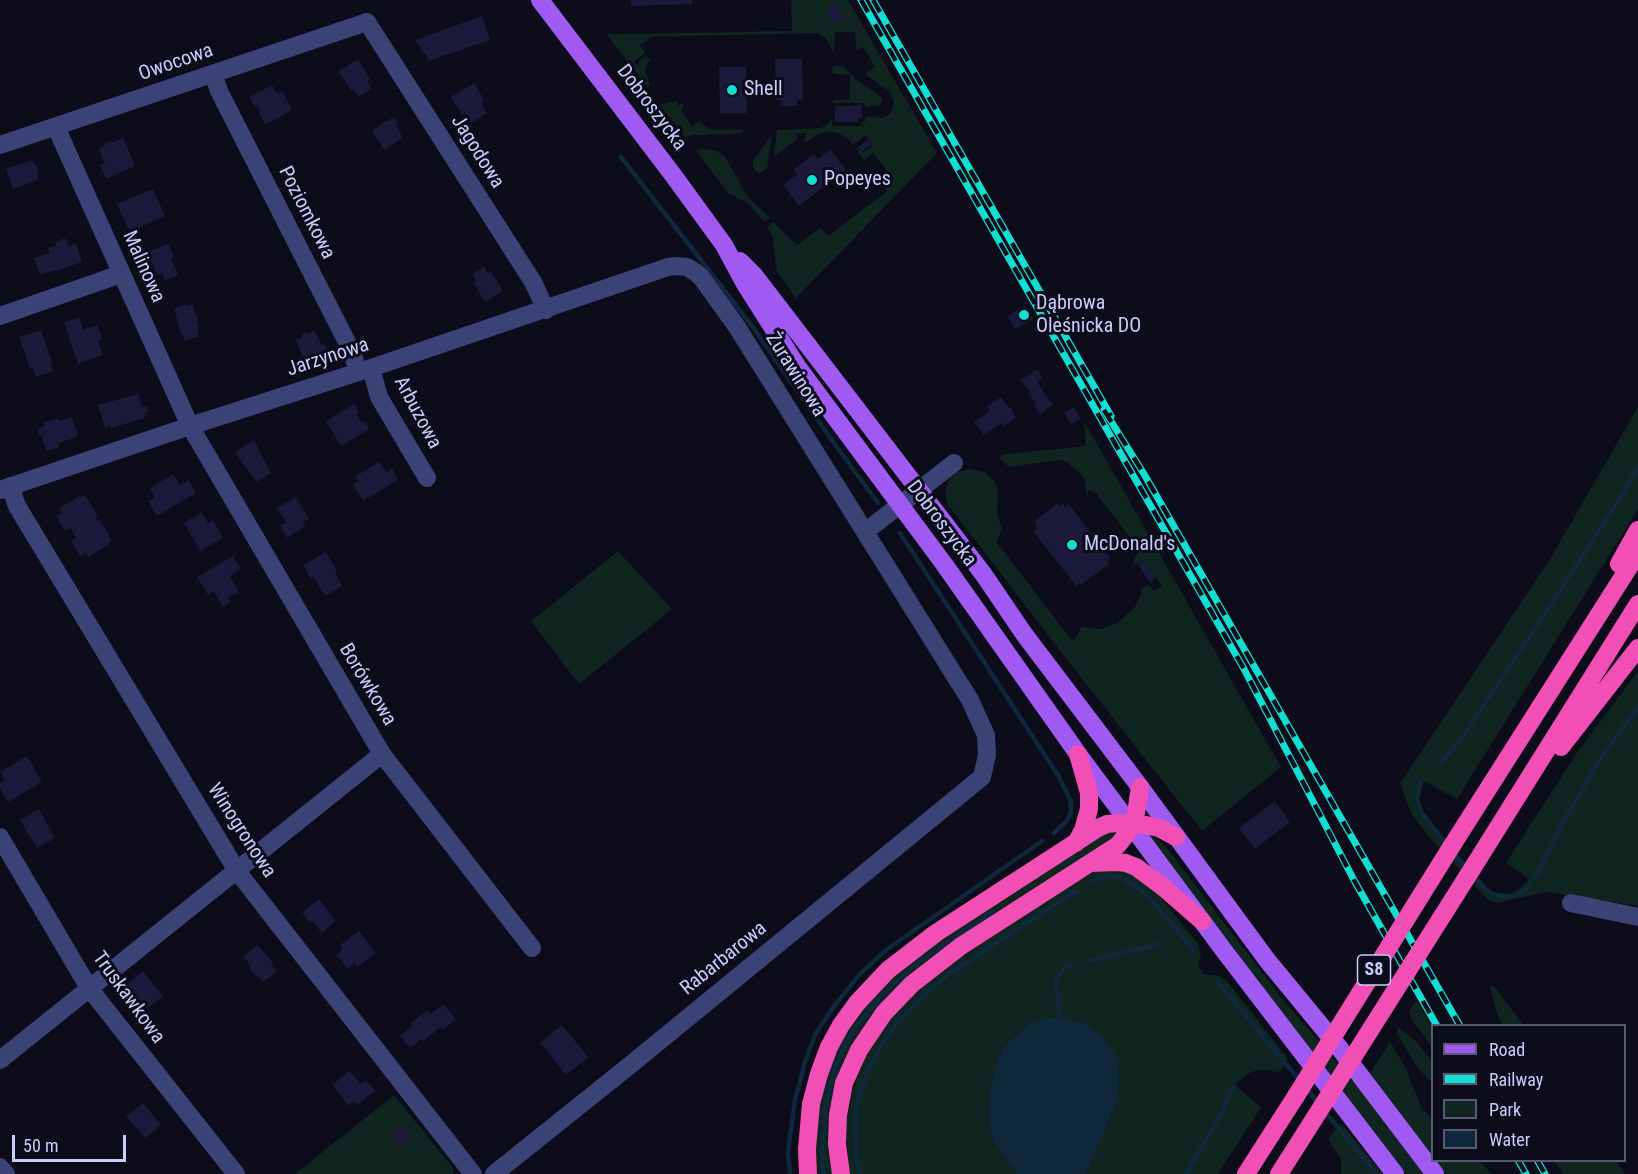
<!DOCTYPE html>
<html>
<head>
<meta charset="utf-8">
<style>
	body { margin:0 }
	#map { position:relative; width:1638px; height:1174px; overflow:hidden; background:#0c0c1a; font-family:"Roboto Condensed",sans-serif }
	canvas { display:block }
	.legend { position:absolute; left:1431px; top:1024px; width:195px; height:138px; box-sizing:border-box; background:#0c0c1a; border:2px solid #585974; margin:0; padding:8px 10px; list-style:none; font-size:18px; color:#caccfb }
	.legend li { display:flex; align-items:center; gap:12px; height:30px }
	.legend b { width:30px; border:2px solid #585974 }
	.scale { position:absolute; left:12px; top:1135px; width:114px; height:27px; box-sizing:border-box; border:3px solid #caccfb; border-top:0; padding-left:8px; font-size:18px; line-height:21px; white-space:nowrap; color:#caccfb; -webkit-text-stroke:4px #0c0c1a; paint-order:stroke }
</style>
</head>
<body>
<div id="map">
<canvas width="1638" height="1174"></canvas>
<ul class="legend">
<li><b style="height:8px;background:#a05af2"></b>Road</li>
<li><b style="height:8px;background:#12ded2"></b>Railway</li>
<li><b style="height:16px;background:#102420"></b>Park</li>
<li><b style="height:16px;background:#0f283c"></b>Water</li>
</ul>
<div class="scale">50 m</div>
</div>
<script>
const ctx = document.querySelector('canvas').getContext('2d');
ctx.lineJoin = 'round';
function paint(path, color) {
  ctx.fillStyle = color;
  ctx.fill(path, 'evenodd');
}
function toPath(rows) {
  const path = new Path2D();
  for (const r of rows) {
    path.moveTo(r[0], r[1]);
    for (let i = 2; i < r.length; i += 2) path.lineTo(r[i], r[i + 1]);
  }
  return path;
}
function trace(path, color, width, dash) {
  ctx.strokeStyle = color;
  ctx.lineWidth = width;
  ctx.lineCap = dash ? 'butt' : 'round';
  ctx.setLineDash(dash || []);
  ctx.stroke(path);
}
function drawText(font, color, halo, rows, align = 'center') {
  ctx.font = font + ' "Roboto Condensed",sans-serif';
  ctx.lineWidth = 6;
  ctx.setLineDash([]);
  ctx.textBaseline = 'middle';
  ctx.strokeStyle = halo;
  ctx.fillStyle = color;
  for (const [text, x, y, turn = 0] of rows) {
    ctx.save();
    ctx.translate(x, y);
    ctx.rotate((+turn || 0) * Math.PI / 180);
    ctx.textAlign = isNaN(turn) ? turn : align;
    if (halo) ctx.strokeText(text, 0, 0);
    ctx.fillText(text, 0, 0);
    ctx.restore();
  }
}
const green = toPath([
	[791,0,848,0,937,153,796,298,777,272,772,234,767,227,773,222,797,245,821,227,828,236,887,191,880,182,890,174,873,153,864,160,856,149,858,148,862,153,873,145,866,135,853,145,847,138,836,132,823,132,806,142,804,142,806,134,797,133,796,140,774,157,777,130,820,128,826,126,832,119,832,126,861,126,861,122,865,122,866,116,882,118,890,114,892,111,894,101,889,91,866,75,865,73,875,67,863,47,856,50,855,32,835,32,834,51,833,52,828,41,821,35,816,33,652,37,639,45,645,53,634,62,637,65,639,64,638,62,646,55,650,60,645,68,645,73,650,85,648,88,606,34,792,31],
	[835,65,844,67,857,80,879,95,882,99,880,105,865,107,865,103,833,103,833,100,849,99,850,75,833,74,832,69],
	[675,101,678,102,677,104,680,106,681,103,684,105,681,110,692,126,700,121,706,127,714,130,742,129,744,132,737,134,693,135,686,138,660,105],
	[772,134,767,169,760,173,756,171,753,167,753,161],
	[701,149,714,150,725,156,747,196,770,218,764,222,748,203,729,194,696,151],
	[1638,407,1638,509,1457,799,1424,781,1419,793,1419,800,1423,813,1435,829,1490,890,1493,892,1509,894,1518,890,1529,879,1506,863,1576,754,1638,671,1638,906,1547,892,1496,903,1487,899,1429,837,1411,813,1400,783,1549,561],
	[1084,421,1281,767,1202,831,1068,661,948,505,946,498,945,490,948,482,951,477,957,472,970,469,986,473,995,482,998,493,997,514,1002,529,996,543,998,544,1070,638,1075,640,1081,628,1083,627,1101,629,1117,623,1135,607,1140,597,1141,589,1148,584,1154,591,1162,586,1143,561,1135,565,1133,563,1139,549,1095,492,1089,490,1087,496,1085,481,1080,473,1065,461,1060,460,1009,467,999,458,1005,454,1086,446],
	[618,551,672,609,579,684,531,621],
	[1118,829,1118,834,863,1028,834,1174,817,1174,816,1147,819,1107,823,1088,836,1053,843,1038,863,1008,898,972,926,949,1105,833],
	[1151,833,1167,848,1280,996,1361,1091,1425,1174,1405,1174,1147,835],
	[1111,869,1131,873,1155,890,1198,944,1201,954,1198,966,1204,974,1219,976,1227,981,1288,1059,1279,1073,1269,1070,1258,1070,1249,1073,1238,1082,1236,1086,1261,1107,1218,1174,1086,1174,1116,1104,1120,1079,1119,1065,1109,1046,1091,1027,1083,1023,1059,1017,1029,1024,1009,1041,1002,1050,996,1063,989,1095,988,1112,990,1128,994,1140,1001,1152,1017,1174,850,1174,847,1144,847,1119,853,1088,868,1050,892,1015,919,988,942,969,1072,884,1097,871],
	[1490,986,1495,987,1523,1025,1502,1025,1496,1010],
	[1416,1000,1432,1027,1432,1047,1412,1020,1409,1011],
	[1399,1028,1415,1040,1432,1061,1432,1082,1428,1079,1417,1067,1396,1032],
	[1390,1042,1406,1068,1413,1088,1423,1110,1432,1118,1432,1158,1370,1073],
	[394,1095,453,1168,453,1174,295,1174],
	[1341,1123,1383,1174,1341,1174,1341,1159,1328,1139],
	[1435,1161,1479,1161,1492,1174,1445,1174],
	[1555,1161,1616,1161,1625,1174,1563,1174]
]);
const water = toPath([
	[1059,1017,1083,1023,1091,1027,1102,1037,1115,1054,1119,1065,1120,1079,1116,1104,1086,1174,1017,1174,1001,1152,994,1141,990,1128,988,1111,989,1095,996,1063,1002,1050,1009,1041,1029,1024,1045,1019]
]);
const stream = toPath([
	[621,157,752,326,836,446,878,503],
	[900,533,1059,777,1066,791,1071,802,1071,814,1066,822,1054,833],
	[1440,764,1461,739,1533,632,1615,506,1638,468],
	[1421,781,1417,798,1421,812,1448,846],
	[1453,853,1467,869],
	[1473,875,1484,888,1492,894,1506,897,1515,895,1523,892,1531,884],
	[1536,876,1565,819,1601,758,1638,707],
	[1092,881,1099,878,1111,876,1122,878,1136,886,1145,893,1157,906,1194,951],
	[1088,961,1160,944],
	[1218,982,1301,1082],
	[1059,1017,1056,981,1060,974,1065,968,1072,965],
	[1306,1088,1318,1103],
	[1325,1112,1377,1174],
	[790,1174,788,1152,792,1122,795,1100,805,1062,815,1035,834,1006,861,973,886,950,1042,841],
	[824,1174,822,1149,826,1104,836,1065,846,1043,856,1026,883,994,916,964,992,912],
	[860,1174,856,1159,855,1138,855,1117,860,1092,868,1070,882,1044,898,1022,929,990,945,977,1076,891],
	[1186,1174,1220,1116,1233,1087]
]);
const building = toPath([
	[631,0,692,0,692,4,631,6],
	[837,3,846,18,834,24,826,9],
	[482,16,490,40,428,61,426,54,424,54,415,40],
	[358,59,370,79,367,81,372,89,358,97,354,90,351,91,339,71],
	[775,59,802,59,803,100,797,100,797,106,781,106,781,100,776,100],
	[719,67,746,67,747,113,720,113],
	[474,83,484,100,481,102,487,113,471,123,465,113,462,115,451,97],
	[272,85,277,94,282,91,292,110,265,125,257,106,255,107,249,97],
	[861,105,862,118,858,118,858,122,835,122,835,106],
	[394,117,398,124,396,126,403,138,384,150,372,131,384,122,386,122],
	[123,138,135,166,106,179,100,165,105,163,99,149,104,146,106,143,110,141,113,142],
	[868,139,872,144,862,152,858,147],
	[830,149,846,170,799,206,783,185,797,174,794,169,814,154,818,159],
	[32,160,34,165,36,165,39,174,37,174,39,180,13,189,6,169],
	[153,189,165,216,130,232,117,204],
	[62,239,66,239,68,246,76,243,82,262,56,271,55,270,40,275,34,258,50,253,48,248,56,246,55,243],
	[169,244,174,257,171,259,178,275,165,281,162,273,157,275,147,252],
	[484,266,488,273,491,271,503,291,485,302,473,282,476,280,472,274],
	[184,304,186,306,192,304,198,320,197,321,199,329,197,329,199,336,185,341,183,334,181,334,174,309],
	[1025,306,1033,319,1015,329,1008,316],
	[79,317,83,330,98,325,102,340,98,341,103,355,78,364,64,322],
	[41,330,52,362,50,362,53,371,36,377,33,368,30,369,19,337],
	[314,330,322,345,325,344,330,353,310,363,306,356,303,357,295,340,302,337,302,334,306,332,308,334],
	[1037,369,1043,378,1037,382,1053,405,1040,414,1034,405,1036,404,1028,393,1030,392,1021,380],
	[138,394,142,407,146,406,148,412,144,413,145,418,111,428,110,425,105,427,98,405],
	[1001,397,1009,408,1011,407,1016,418,1004,426,1002,423,984,435,974,422,990,411,987,407],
	[354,404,359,412,356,414,362,423,365,421,369,429,341,446,326,421],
	[1074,407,1081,419,1071,424,1064,413],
	[72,417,78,437,58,443,59,447,46,451,42,436,39,435,38,430,39,428,45,426,44,422,58,418,59,421],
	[254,440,271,473,256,482,235,452],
	[379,462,386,472,392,468,398,480,363,501,353,484,359,481,356,476],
	[173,474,180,485,188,480,196,493,157,516,148,501,155,498,150,488],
	[81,495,82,497,85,495,98,516,95,518,97,521,100,520,112,540,109,542,110,544,88,557,86,552,80,556,71,541,76,537,73,532,71,528,65,531,56,516,62,513,59,508],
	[296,497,309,519,303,522,305,526,287,538,280,526,286,522,277,508],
	[1058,503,1060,506,1063,504,1065,507,1069,504,1111,559,1107,562,1109,564,1081,585,1079,584,1076,586,1033,531,1037,528,1035,526,1037,524,1034,521],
	[202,512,208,523,213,520,223,538,200,551,184,523],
	[326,552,337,571,335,573,342,586,325,596,314,577,311,579,303,565],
	[233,556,241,569,230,576,239,592,228,598,231,602,223,607,214,591,208,595,197,577],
	[1143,561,1156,577,1150,582,1138,565],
	[27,756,42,782,8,802,0,789,0,783,5,780,0,772],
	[1275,801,1290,822,1255,849,1239,828],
	[39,809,55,838,37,848,20,820],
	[319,899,336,921,322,933,312,921,310,923,302,912],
	[359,931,376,953,357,967,355,963,348,969,336,955,343,949,340,945],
	[258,945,273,963,272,965,277,972,263,982,258,976,256,977,249,967,251,966,243,956],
	[143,971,163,996,145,1010,125,985],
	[443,1004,456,1019,443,1030,441,1027,424,1041,422,1039,410,1048,400,1036,412,1026,410,1024,427,1010,431,1014],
	[562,1025,588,1057,566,1075,540,1042],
	[350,1071,360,1084,366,1080,375,1091,357,1105,354,1101,349,1106,332,1085],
	[143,1103,161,1125,145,1138,126,1116],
	[402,1126,411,1137,400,1146,391,1135]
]);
const minor = toPath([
	[213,74,219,91,352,352,358,372],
	[56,127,190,426,382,754,532,948],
	[0,145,367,22,533,282,546,310],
	[0,316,121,274],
	[371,368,379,397,427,478],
	[10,486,17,506,237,871,473,1174],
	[0,490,190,426,371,368,668,267,677,266,687,267,695,272,701,277,737,327,970,700,986,735,987,755,982,777,629,1066,494,1174],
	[866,531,954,463],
	[0,837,89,988,236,1174],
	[1571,903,1638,917],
	[0,1060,382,754],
	[0,1167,6,1174]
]);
const major = toPath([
	[540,0,673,175,724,245,745,284,797,366,944,564,1078,754,1225,952,1395,1174],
	[740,261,754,275,984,575,1024,634,1140,787,1267,960,1337,1045,1435,1174]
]);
const highway = toPath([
	[1619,564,1638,530],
	[1561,747,1638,648],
	[1076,843,1083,830,1089,809,1089,793,1078,754],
	[1453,844,1638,553],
	[1091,863,1117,862,1126,863,1136,867,1163,887,1202,921],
	[1472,869,1638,604],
	[808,1174,807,1149,811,1104,819,1074,829,1047,841,1025,857,1003,888,970,936,933,1098,828,1107,824,1117,823,1146,825,1159,828,1176,837],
	[841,1174,837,1144,838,1115,844,1083,859,1050,884,1013,912,984,961,946,1118,845,1126,835,1136,813,1140,787],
	[1246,1174,1296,1096],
	[1279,1174,1314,1119]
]);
const rail = toPath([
	[861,0,1244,669,1355,882,1437,1026],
	[873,0,1111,416],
	[1104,410,1144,474,1460,1026],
	[1518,1160,1526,1174],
	[1537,1160,1545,1174]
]);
const highwayBridge = toPath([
	[1296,1096,1453,844],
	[1314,1119,1472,869]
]);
const markers = [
	[732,90,6,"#12ded2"],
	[812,180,6,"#12ded2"],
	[1024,315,6,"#12ded2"],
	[1072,545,6,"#12ded2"]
];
const shields = [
	[1374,970,33]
];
const shieldNames = [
	["S8",1374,970]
];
const streetNames = [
	["Owocowa",176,63,-19],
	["Dobroszycka",651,108,53],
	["Jagodowa",477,152,58],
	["Poziomkowa",306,213,63],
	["Malinowa",143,267,66],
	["Jarzynowa",328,358,-18],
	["Żurawinowa",795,375,58],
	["Arbuzowa",417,413,62],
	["Dobroszycka",941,524,53],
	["Borówkowa",367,685,59],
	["Winogronowa",241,831,57],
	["Rabarbarowa",724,959,-39],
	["Truskawkowa",128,998,54]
];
const poiNames = [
	["Shell",744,90],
	["Popeyes",824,180],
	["Dąbrowa",1036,304],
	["Oleśnicka DO",1036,327],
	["McDonald's",1084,545]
];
paint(green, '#102420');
paint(water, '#0f283c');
trace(stream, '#0f283c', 4.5);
paint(building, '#1b1a3a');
trace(minor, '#3b4276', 18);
trace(major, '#a05af2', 18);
trace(highway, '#f14fb6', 18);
trace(rail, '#12ded2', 7);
trace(rail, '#0c0c1a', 4.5, [14]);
trace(highwayBridge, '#f14fb6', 18);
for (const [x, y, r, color] of markers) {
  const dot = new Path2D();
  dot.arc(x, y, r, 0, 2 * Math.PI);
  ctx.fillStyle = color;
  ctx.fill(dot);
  trace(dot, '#0c0c1a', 2);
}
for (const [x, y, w] of shields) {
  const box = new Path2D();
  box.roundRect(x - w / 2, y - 15, w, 30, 4.5);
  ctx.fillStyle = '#0c0c1a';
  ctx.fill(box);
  trace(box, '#caccfb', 1.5);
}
drawText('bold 18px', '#caccfb', null, shieldNames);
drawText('20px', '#caccfb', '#0c0c1a', streetNames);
drawText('20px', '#caccfb', '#0c0c1a', poiNames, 'left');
</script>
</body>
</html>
